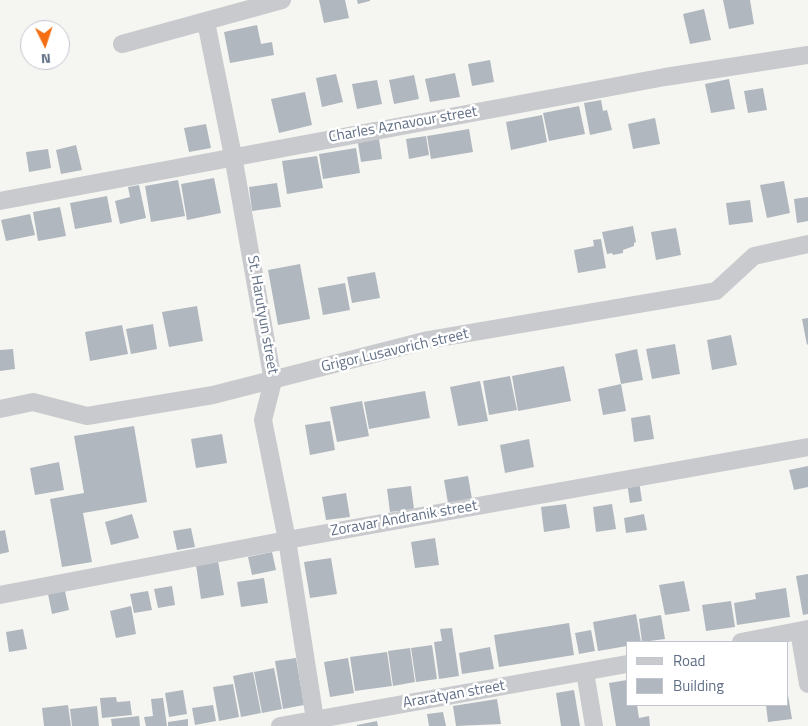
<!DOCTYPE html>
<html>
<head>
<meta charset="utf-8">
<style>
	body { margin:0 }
	#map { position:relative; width:808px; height:726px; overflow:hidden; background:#f5f6f1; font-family:"Titillium Web",sans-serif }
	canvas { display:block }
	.legend { position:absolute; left:626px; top:641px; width:162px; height:65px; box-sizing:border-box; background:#fff; border:1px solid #c0c5cf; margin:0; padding:6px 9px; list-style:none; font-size:15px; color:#616f86 }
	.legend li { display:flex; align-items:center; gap:10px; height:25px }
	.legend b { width:25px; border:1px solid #c0c5cf }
	.north { position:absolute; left:20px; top:20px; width:50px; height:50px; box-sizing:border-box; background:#fff; border:1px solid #c0c5cf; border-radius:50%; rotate:176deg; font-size:14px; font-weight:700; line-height:20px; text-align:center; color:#616f86 }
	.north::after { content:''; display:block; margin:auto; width:18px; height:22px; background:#f56f12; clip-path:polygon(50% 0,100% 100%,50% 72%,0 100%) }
</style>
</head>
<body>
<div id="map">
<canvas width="808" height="726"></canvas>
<ul class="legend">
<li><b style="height:6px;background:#c8cace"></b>Road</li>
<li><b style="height:14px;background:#b1b7bf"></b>Building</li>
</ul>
<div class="north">N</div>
</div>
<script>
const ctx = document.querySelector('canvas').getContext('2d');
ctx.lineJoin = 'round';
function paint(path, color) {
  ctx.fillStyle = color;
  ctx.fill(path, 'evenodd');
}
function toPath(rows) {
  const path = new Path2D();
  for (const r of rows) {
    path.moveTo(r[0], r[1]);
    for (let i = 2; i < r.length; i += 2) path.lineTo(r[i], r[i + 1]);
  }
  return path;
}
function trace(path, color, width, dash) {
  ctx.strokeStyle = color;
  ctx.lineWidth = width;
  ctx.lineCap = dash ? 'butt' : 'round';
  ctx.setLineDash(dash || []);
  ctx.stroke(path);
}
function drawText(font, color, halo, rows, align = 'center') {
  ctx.font = font + ' "Titillium Web",sans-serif';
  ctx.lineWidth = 5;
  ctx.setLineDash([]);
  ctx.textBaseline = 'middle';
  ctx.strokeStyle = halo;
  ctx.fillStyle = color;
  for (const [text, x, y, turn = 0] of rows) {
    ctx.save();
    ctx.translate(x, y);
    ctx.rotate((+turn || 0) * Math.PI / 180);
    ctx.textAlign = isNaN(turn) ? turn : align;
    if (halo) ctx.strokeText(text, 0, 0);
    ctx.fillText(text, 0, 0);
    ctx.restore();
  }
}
const building = toPath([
	[319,0,345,0,349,18,324,23],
	[357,0,370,0,370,1,358,4],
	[723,0,750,0,754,24,729,29],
	[704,9,711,40,690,44,683,14],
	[257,25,261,44,272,42,274,55,230,63,224,32],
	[490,60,494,82,472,86,468,64],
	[455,73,460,97,430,102,425,79],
	[336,74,343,102,322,107,316,78],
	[414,75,419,99,394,104,389,80],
	[729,79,735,109,711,113,705,84],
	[377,80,382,104,357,109,352,84],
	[763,88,767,110,748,113,744,91],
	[305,92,312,125,279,133,271,99],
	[601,100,603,111,607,110,612,130,590,135,584,103],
	[579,106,585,134,549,141,543,113],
	[542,115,547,142,511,150,506,122],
	[655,118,660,144,633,149,628,124],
	[206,124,211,148,189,152,184,128],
	[469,129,473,152,431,159,427,136],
	[426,136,429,155,409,159,406,139],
	[379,139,382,159,361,162,358,143],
	[76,145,82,170,61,174,56,150],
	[356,148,360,173,323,179,319,154],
	[48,149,51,168,29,172,26,152],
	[317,156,323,188,287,194,282,161],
	[214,178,221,213,187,220,181,184],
	[178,180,185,216,151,222,145,186],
	[784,181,790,213,767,218,760,185],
	[277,183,281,207,252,211,249,187],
	[139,185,146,218,120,224,115,201,130,197,128,187],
	[107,196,112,222,75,229,70,203],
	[808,197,808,221,797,223,794,199],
	[750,200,753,222,729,225,726,203],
	[60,207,66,236,38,241,33,212],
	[30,214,35,235,6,241,1,220],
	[633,226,636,242,634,243,634,246,623,250,623,253,613,255,612,253,607,254,602,232],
	[676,228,681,255,656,260,651,232],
	[601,239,606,268,578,273,574,250,594,246,593,240],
	[300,264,310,319,278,325,268,270],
	[375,272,380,298,352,303,347,277],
	[345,283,350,310,323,315,318,288],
	[197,306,203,341,169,347,162,312],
	[808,318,808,344,807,345,802,319],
	[153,324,157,349,131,354,126,329],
	[122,325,128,354,90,361,85,332],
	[731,335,737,365,712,370,707,340],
	[675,344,680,374,652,379,646,349],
	[13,349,15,369,0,371,0,350],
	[637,349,643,380,621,384,615,354],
	[564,366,571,401,518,411,512,376],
	[510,376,517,410,489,415,483,381],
	[480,381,488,421,458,426,450,387],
	[621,384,626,411,603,415,598,389],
	[425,391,430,418,369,429,364,402],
	[362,401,369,436,337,442,330,407],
	[650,415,654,439,634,442,631,418],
	[330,421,335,450,310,455,305,425],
	[134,426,147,502,83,513,92,562,62,567,50,499,84,493,74,436],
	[222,434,227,463,196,468,191,439],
	[529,439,534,467,505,473,500,445],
	[59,462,64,490,35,495,30,468],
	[808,466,808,487,794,490,789,470],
	[468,476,472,499,448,503,444,480],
	[639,481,642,501,630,503,627,483],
	[411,486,414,509,390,512,387,489],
	[346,493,350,517,326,520,322,497],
	[566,504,570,528,544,532,541,507],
	[612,504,616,529,596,532,593,507],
	[132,514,139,538,111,545,105,522],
	[644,514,647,530,626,533,624,518],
	[191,528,195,547,177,550,173,531],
	[5,530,9,552,0,554,0,531],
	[435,538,439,565,415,568,411,542],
	[272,552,276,570,252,575,248,557],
	[331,558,337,594,310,598,304,562],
	[218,561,224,595,201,599,196,565],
	[808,574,808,614,803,615,796,576],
	[264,578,268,603,241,607,237,582],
	[684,581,690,611,665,615,659,585],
	[172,586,175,605,158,608,154,589],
	[786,588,790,617,737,625,734,603,756,599,755,593],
	[65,591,69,610,52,614,48,594],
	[148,591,152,610,134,613,130,594],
	[731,601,735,627,706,631,702,605],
	[131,606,136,634,116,638,110,611],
	[636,614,641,642,627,642,627,646,598,651,593,622],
	[661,615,665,639,642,642,639,619],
	[569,623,574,655,499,667,494,635],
	[452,628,459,676,439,679,434,642,442,641,440,629],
	[23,629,27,649,9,652,6,632],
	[591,630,595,651,579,654,575,633],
	[432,645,437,679,416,682,411,648],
	[490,647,494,669,462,674,459,653],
	[410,648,415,682,393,686,388,651],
	[387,652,392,686,355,691,350,657],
	[296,658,304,705,283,709,275,661],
	[348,658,354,693,330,697,324,662],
	[274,668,282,709,262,713,254,672],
	[253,672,261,713,241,717,233,676],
	[627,680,627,705,637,705,639,718,649,716,650,726,616,726,609,683],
	[233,684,239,717,219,721,213,687],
	[787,689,792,719,768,722,766,705,787,705],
	[183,690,187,714,169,717,165,693],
	[574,690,580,726,561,726,556,693],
	[116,697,117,702,130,701,132,715,102,718,100,698],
	[163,698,167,726,146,726,144,717,153,716,151,699],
	[497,699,501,724,456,726,453,706],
	[68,705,71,726,44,726,42,708],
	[213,705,216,721,195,725,192,708],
	[97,706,99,726,72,726,70,709],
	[443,712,446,726,429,726,427,714],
	[139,716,140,726,112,726,111,719],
	[188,719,188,726,168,726,168,722],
	[377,721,378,726,357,726,357,725]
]);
const minor = toPath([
	[206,22,233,156,273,381,263,420,287,540,316,726],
	[122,44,282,0],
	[0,201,665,77,808,55],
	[0,409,33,402,87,416,213,395,428,340,716,291,754,256,808,244],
	[0,595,287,540,808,447],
	[799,631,808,684],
	[741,642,808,629],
	[585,672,594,726],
	[280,726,627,664]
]);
const streetNames = [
	["Charles Aznavour street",403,125,-10],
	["St. Harutyun street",262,315,80],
	["Grigor Lusavorich street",395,351,-13],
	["Zoravar Andranik street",404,519,-10],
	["Araratyan street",454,695,-10]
];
paint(building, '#b1b7bf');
trace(minor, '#c8cace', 18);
drawText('15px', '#616f86', '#fff', streetNames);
</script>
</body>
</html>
